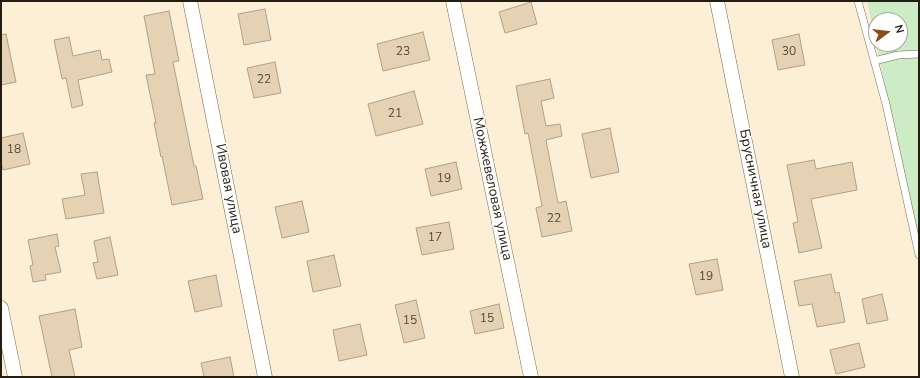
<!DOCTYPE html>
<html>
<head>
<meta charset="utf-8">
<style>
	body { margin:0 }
	#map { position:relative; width:920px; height:378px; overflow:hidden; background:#fdeed6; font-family:"Nunito Sans",sans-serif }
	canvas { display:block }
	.frame { position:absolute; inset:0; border:2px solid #241d12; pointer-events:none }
	.north { position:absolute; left:868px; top:12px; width:40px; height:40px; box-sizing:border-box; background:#fff; border:1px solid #a7a5a0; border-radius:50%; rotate:75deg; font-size:11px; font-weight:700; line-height:16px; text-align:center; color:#241d12 }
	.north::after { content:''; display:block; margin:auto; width:14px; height:18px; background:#8c4e10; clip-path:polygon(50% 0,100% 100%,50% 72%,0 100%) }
</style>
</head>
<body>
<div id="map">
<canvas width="920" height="378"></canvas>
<div class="frame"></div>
<div class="north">N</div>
</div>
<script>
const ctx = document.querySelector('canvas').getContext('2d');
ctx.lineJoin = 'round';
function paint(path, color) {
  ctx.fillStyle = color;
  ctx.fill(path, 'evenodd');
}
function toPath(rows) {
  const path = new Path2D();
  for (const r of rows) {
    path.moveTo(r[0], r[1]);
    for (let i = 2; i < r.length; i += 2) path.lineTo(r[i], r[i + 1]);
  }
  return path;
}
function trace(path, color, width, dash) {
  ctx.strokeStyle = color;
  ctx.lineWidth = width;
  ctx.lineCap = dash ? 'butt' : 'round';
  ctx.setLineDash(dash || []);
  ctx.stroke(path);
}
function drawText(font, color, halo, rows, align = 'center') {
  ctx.font = font + ' "Nunito Sans",sans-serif';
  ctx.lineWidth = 3;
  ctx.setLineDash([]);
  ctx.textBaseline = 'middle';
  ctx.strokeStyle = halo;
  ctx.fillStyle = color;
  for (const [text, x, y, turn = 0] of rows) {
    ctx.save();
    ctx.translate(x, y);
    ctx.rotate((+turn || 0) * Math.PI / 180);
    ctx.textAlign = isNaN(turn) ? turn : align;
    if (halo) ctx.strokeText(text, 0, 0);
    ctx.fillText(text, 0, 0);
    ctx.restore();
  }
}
const green = toPath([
	[867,1,919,1,919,239,890,111,876,44,900,44,900,20,876,20,876,42]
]);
const building = toPath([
	[531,2,537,24,505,33,499,12,531,2],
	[265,9,271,40,244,45,238,14,265,9],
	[169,11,179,61,173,62,194,166,196,166,203,199,172,205,162,156,161,157,154,123,156,123,146,75,155,74,144,16,169,11],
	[423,32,430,60,383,71,377,44,423,32],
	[6,34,16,82,1,85,1,35,6,34],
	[799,34,805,65,778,70,772,40,799,34],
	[69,37,73,56,100,50,102,60,109,59,112,72,78,80,83,105,72,108,66,78,62,79,54,40,69,37],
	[275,62,281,93,254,98,247,68,275,62],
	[550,79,554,98,541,101,546,126,560,124,562,136,546,140,558,203,566,201,572,231,542,237,536,208,542,206,528,133,525,134,516,86,550,79],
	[414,91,423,124,376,136,368,104,414,91],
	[610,128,619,172,591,178,582,134,610,128],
	[23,133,30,164,3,170,1,162,1,138,23,133],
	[814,160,816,169,852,162,857,190,811,199,822,248,799,253,793,223,798,222,787,165,814,160],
	[456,162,462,189,431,196,425,169,456,162],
	[97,172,104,213,66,219,62,199,85,195,81,174,97,172],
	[302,201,309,232,282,238,275,207,302,201],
	[449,222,454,249,422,255,416,228,449,222],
	[57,234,59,246,55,247,61,272,45,275,46,280,33,282,30,266,33,265,28,240,57,234],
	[110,237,118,275,97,279,93,263,98,262,94,241,110,237],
	[334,255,341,286,313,292,307,261,334,255],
	[717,259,723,290,696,295,689,264,717,259],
	[831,274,835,293,839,292,845,322,817,327,812,304,799,306,794,281,831,274],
	[216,275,222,306,195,312,188,281,216,275],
	[882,294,888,320,867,324,862,299,882,294],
	[416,300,425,338,404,343,395,305,416,300],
	[499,304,504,328,475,334,470,311,499,304],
	[75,309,82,347,69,350,75,377,52,377,39,316,75,309],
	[360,324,367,355,339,361,333,330,360,324],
	[859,343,865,367,836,374,830,350,859,343],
	[230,357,234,377,204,377,201,363,230,357]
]);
const service = toPath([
	[858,1,886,104,919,255],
	[874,61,898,55,919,54]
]);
const minor = toPath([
	[190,1,265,377],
	[453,1,531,377],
	[717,1,792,377],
	[1,308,15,377]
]);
const numberNames = [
	["23",403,52],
	["30",789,52],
	["22",264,80],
	["21",395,114],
	["18",14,150],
	["19",444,179],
	["22",554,219],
	["17",435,238],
	["19",706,277],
	["15",487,319],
	["15",410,321]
];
const streetNames = [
	["Ивовая улица",228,189,79],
	["Можжевеловая улица",492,189,78],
	["Брусничная улица",755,189,79]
];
paint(green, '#cbecc5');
paint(building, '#e5d2b5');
trace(building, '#b2a084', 1);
trace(service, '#78684e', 8);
trace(minor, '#78684e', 15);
trace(service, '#fff', 7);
trace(minor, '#fff', 14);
drawText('12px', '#544a3b', null, numberNames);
drawText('14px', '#241d12', '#fff', streetNames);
</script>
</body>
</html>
